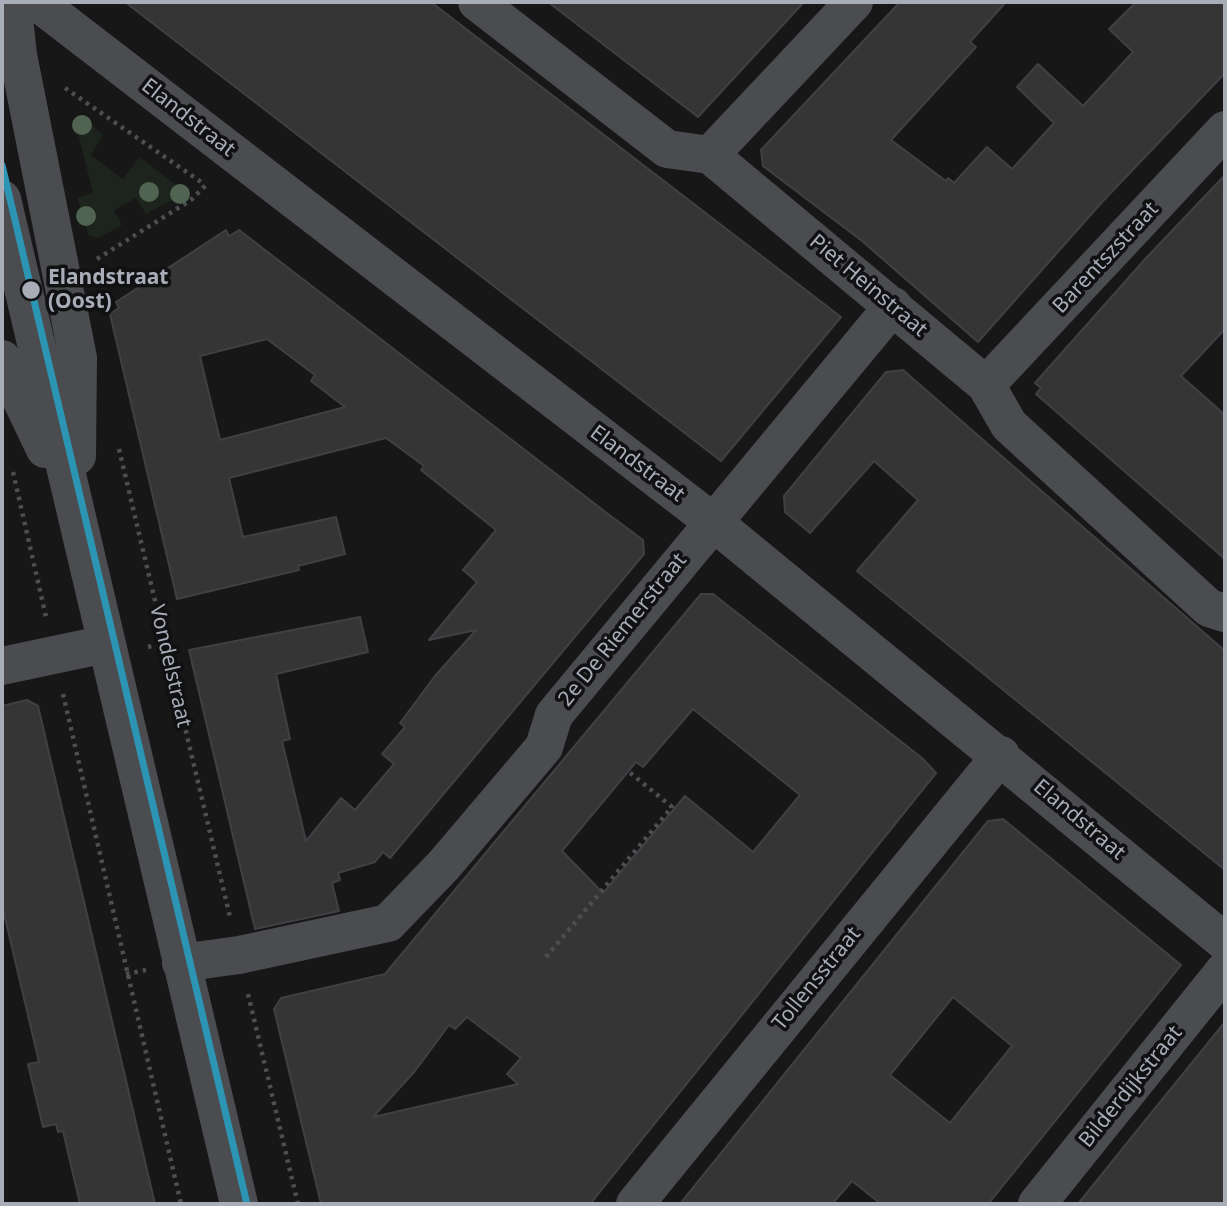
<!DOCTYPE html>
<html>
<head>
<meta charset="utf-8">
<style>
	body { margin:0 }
	#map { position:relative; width:1227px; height:1206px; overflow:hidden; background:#171717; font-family:"Noto Sans",sans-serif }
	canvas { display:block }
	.frame { position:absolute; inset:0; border:4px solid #a8adb8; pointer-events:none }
</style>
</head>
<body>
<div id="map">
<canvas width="1227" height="1206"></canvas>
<div class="frame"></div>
</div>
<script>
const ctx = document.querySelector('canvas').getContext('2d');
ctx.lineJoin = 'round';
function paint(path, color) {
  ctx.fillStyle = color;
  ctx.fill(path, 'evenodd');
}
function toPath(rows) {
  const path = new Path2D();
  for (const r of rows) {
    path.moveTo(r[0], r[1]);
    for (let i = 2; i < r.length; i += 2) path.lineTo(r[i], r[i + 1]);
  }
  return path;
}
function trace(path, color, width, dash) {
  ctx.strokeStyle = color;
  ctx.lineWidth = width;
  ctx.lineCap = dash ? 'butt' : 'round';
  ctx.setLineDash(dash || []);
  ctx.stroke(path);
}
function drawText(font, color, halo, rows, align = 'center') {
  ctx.font = font + ' "Noto Sans",sans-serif';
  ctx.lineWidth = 7;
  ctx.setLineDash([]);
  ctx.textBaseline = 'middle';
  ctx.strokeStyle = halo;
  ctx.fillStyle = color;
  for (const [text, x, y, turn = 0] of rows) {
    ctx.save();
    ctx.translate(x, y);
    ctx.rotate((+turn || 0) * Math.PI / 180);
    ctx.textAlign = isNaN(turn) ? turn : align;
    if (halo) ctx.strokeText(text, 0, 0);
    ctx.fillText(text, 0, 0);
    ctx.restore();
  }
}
const green = toPath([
	[85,119,103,135,91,155,123,179,140,157,175,184,172,200,146,214,136,198,114,210,122,225,99,238,89,236,77,198,93,193,75,121]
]);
const building = toPath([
	[125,2,431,2,841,317,721,461,125,2],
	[548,2,804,2,698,117,548,2],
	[900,2,1006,2,970,42,976,47,891,140,946,181,948,178,954,183,987,147,1012,169,1054,123,1017,87,1038,64,1083,106,1133,52,1109,29,1136,2,1225,2,1225,73,1103,201,978,342,862,241,763,166,761,150,900,2],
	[1225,175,1225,329,1181,376,1225,415,1225,559,1036,394,1041,388,1035,383,1147,257,1225,175],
	[226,230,229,236,239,230,612,517,643,540,644,554,390,858,383,852,375,862,338,873,340,880,332,883,339,911,255,929,189,650,360,617,368,652,276,674,290,739,282,741,306,841,341,798,355,810,394,764,382,754,405,727,400,723,435,676,476,630,429,640,477,582,463,570,496,530,421,470,424,466,386,438,229,478,243,537,336,517,345,554,298,566,299,570,177,599,110,314,119,308,116,302,226,230],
	[267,339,315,375,311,381,345,407,220,440,200,356,267,339],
	[903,370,1225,651,1225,870,857,571,918,500,874,461,810,533,785,512,784,496,886,372,903,370],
	[701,594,713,594,922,758,936,773,590,1204,321,1204,274,1009,281,998,385,974,701,594],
	[693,709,800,795,753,852,685,796,603,893,562,851,636,762,643,767,693,709],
	[467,1017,521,1058,507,1074,518,1084,373,1117,415,1071,449,1025,455,1029,467,1017],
	[27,700,38,706,155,1204,80,1204,63,1131,58,1132,56,1124,43,1127,28,1064,39,1062,2,905,2,706,27,700],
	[1003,819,1181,965,988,1204,881,1204,852,1181,832,1204,680,1204,988,821,1003,819],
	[953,997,1012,1046,950,1123,890,1075,953,997],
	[1225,1022,1225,1204,1078,1204,1135,1133,1225,1022]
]);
const path = toPath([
	[65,88,204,184],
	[97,259,191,200,208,183],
	[119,449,230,917],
	[13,472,46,617],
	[148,647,164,643],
	[63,694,181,1204],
	[546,957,672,807,628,771],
	[126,974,146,970],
	[248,994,298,1204]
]);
const minor = toPath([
	[17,2,14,18,18,55,78,358,77,456],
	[37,2,713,522,1225,942],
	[477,2,667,149,710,155,986,385,1009,425,1209,608,1225,613],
	[710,155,854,2],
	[2,199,239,1204],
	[2,359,45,449],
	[986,385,1225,130],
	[2,666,106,644],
	[181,963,239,955,388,923,444,865,544,747,554,715,893,306],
	[635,1204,1001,755],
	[1037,1204,1225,970]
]);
const tram1 = toPath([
	[2,165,247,1204]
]);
const trees = [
	[82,125],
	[149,192],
	[180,194],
	[86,216]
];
const markers = [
	[31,290,10,"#a8adb8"]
];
const streetNames = [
	["Elandstraat",188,118,38],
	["Barentszstraat",1106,258,-47],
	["Piet Heinstraat",868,286,40],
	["Elandstraat",637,464,37],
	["2e De Riemerstraat",623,630,-51],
	["Vondelstraat",170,666,77],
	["Elandstraat",1079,820,40],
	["Tollensstraat",817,979,-51],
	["Bilderdijkstraat",1131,1087,-51]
];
const stopNames = [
	["Elandstraat",48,278],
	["(Oost)",48,302]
];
paint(green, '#1d241e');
paint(building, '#353536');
trace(building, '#3f4043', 2);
trace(path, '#4d4e52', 4.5, [3.5, 5]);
trace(minor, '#4b4c50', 38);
trace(tram1, '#2d95b4', 7);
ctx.fillStyle = '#506451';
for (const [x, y] of trees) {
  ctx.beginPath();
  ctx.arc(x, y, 10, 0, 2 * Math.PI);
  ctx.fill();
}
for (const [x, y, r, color] of markers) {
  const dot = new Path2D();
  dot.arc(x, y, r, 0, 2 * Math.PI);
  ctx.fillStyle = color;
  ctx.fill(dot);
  trace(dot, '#111113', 2.5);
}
drawText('21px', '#a8adb8', '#111113', streetNames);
drawText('bold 21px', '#a8adb8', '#111113', stopNames, 'left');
</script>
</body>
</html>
